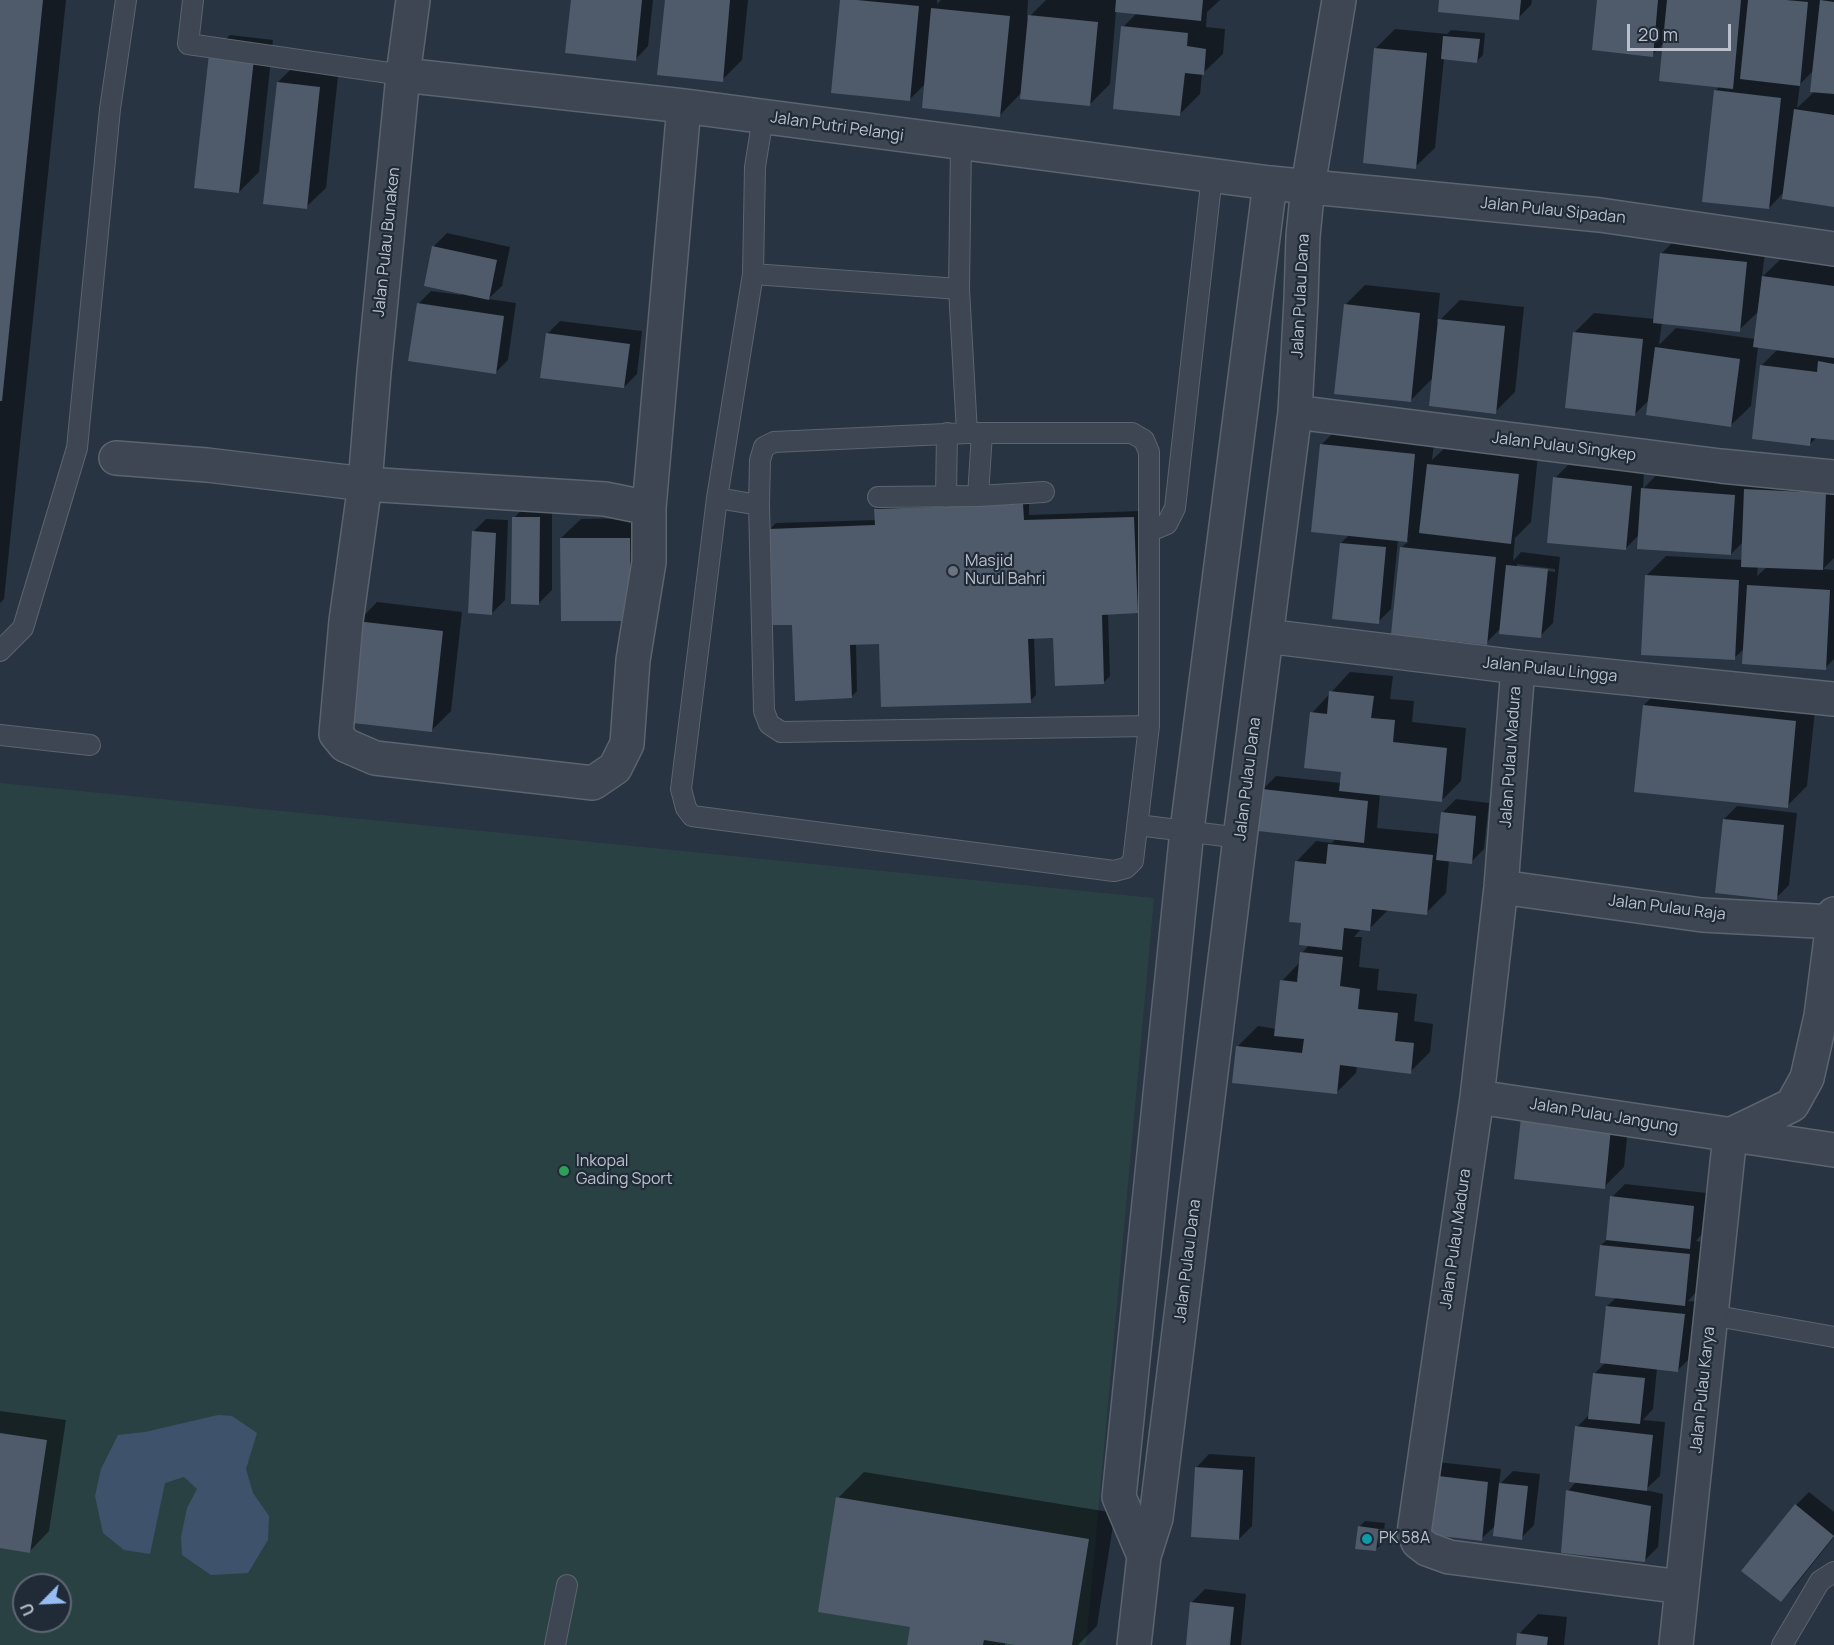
<!DOCTYPE html>
<html>
<head>
<meta charset="utf-8">
<style>
	body { margin:0 }
	#map { position:relative; width:1834px; height:1645px; overflow:hidden; background:#283442; font-family:Manrope,sans-serif }
	canvas { display:block }
	.north { position:absolute; left:12px; top:1573px; width:60px; height:60px; box-sizing:border-box; background:#212b38; border:2px solid #5e6773; border-radius:50%; rotate:246deg; font-size:16px; font-weight:700; line-height:24px; text-align:center; color:#bac1cc }
	.north::after { content:''; display:block; margin:auto; width:21px; height:27px; background:#97bdf4; clip-path:polygon(50% 0,100% 100%,50% 72%,0 100%) }
	.scale { position:absolute; left:1627px; top:24px; width:104px; height:27px; box-sizing:border-box; border:3px solid #bac1cc; border-top:0; padding-left:8px; font-size:18px; line-height:21px; white-space:nowrap; color:#bac1cc; -webkit-text-stroke:4px #212b38; paint-order:stroke }
</style>
</head>
<body>
<div id="map">
<canvas width="1834" height="1645"></canvas>
<div class="north">U</div>
<div class="scale">20 m</div>
</div>
<script>
const ctx = document.querySelector('canvas').getContext('2d');
ctx.lineJoin = 'round';
function paint(path, color) {
  ctx.fillStyle = color;
  ctx.fill(path, 'evenodd');
}
function toPath(rows) {
  const path = new Path2D();
  for (const r of rows) {
    path.moveTo(r[0], r[1]);
    for (let i = 2; i < r.length; i += 2) path.lineTo(r[i], r[i + 1]);
  }
  return path;
}
function trace(path, color, width, dash) {
  ctx.strokeStyle = color;
  ctx.lineWidth = width;
  ctx.lineCap = dash ? 'butt' : 'round';
  ctx.setLineDash(dash || []);
  ctx.stroke(path);
}
function drawText(font, color, halo, rows, align = 'center') {
  ctx.font = font + ' Manrope,sans-serif';
  ctx.lineWidth = 4.5;
  ctx.setLineDash([]);
  ctx.textBaseline = 'middle';
  ctx.strokeStyle = halo;
  ctx.fillStyle = color;
  for (const [text, x, y, turn = 0] of rows) {
    ctx.save();
    ctx.translate(x, y);
    ctx.rotate((+turn || 0) * Math.PI / 180);
    ctx.textAlign = isNaN(turn) ? turn : align;
    if (halo) ctx.strokeText(text, 0, 0);
    ctx.fillText(text, 0, 0);
    ctx.restore();
  }
}
const green = toPath([
	[0,783,1154,898,1086,1645,0,1645],
	[24,1585,60,1585,60,1621,24,1621]
]);
const water = toPath([
	[218,1415,232,1416,257,1433,246,1469,253,1493,269,1516,268,1540,248,1573,211,1575,182,1555,181,1537,187,1508,197,1489,184,1477,165,1483,150,1554,124,1550,103,1533,95,1496,101,1469,118,1435,145,1432]
]);
const shadow = toPath([
	[0,0,66,0,4,599,0,603],
	[572,0,653,0,648,46,635,60],
	[666,0,748,0,742,60,722,80],
	[841,0,937,0,937,4,941,0,1028,0,1027,19,1046,0,1220,0,1207,12,1206,27,1225,29,1223,54,1202,74,1200,94,1180,114,1123,27,1137,13,1116,11,1110,84,1090,104,1022,92,1000,115,925,84,910,99],
	[1440,0,1532,0,1531,5,1518,18],
	[1599,0,1820,0,1820,3,1823,0,1834,0,1834,206,1784,192,1769,208,1715,91,1720,86,1664,43,1652,55],
	[1814,70,1815,91,1797,108,1800,84],
	[1395,29,1447,34,1451,30,1485,33,1483,55,1477,61,1444,58,1435,148,1415,167,1375,49],
	[230,35,273,40,259,172,239,192,210,54],
	[298,62,339,67,326,188,306,207,278,82],
	[447,233,510,247,502,286,488,299,516,303,508,360,495,373,418,304,431,291,461,295,462,293,434,246],
	[1681,234,1766,243,1762,277,1783,257,1834,264,1834,439,1817,437,1810,444,1762,365,1778,349,1758,347,1751,406,1731,425,1650,399,1634,415,1574,333,1594,313,1655,319,1661,254],
	[1759,311,1755,339,1676,328,1659,345,1662,322,1739,330],
	[1365,285,1440,293,1437,323,1460,300,1524,307,1515,392,1495,412,1434,377,1411,400,1345,305],
	[560,321,642,331,637,374,624,387,547,334],
	[1341,425,1435,435,1432,460,1448,445,1538,455,1531,522,1515,538,1513,561,1521,552,1560,557,1553,623,1540,636,1501,628,1486,643,1402,547,1409,541,1398,540,1391,609,1378,622,1341,543,1350,534,1321,445],
	[1517,564,1555,569,1555,572,1517,567],
	[1568,465,1644,473,1643,489,1662,469,1834,473,1834,558,1823,569,1834,570,1834,659,1825,668,1744,649,1734,658,1646,576,1666,556,1743,560,1744,541,1731,554,1640,534,1625,549,1555,478],
	[1758,566,1767,567,1757,576],
	[1029,498,1029,515,1140,511,1143,605,1137,612,1108,613,1110,676,1104,682,1055,637,1034,638,1036,695,1030,701,880,642,856,643,857,691,851,697,794,623,770,529,776,523,876,520,875,510,882,504],
	[527,504,552,505,552,590,538,604,514,518],
	[650,518,650,600,561,538,581,519],
	[486,519,508,520,505,600,492,613,473,532],
	[377,602,462,612,451,711,431,731,358,622],
	[1350,672,1393,676,1390,699,1414,701,1412,722,1466,728,1461,781,1441,801,1380,794,1377,828,1440,834,1443,812,1456,799,1489,803,1484,849,1471,862,1449,860,1446,893,1426,913,1389,909,1369,929,1362,928,1354,937,1362,937,1359,967,1379,969,1377,990,1417,994,1414,1021,1433,1024,1430,1052,1410,1072,1357,1065,1356,1073,1336,1093,1238,1046,1258,1026,1277,1029,1282,981,1301,961,1302,953,1309,945,1297,861,1316,841,1332,843,1336,838,1263,789,1276,776,1341,783,1342,771,1312,713],
	[1664,685,1816,701,1807,786,1787,806,1644,705],
	[1737,806,1797,813,1789,885,1776,898,1724,819],
	[1630,1109,1624,1167,1604,1187,1523,1119],
	[1625,1184,1707,1193,1702,1234,1696,1241,1703,1242,1697,1291,1688,1301,1697,1302,1691,1357,1678,1370,1657,1368,1653,1409,1643,1420,1665,1422,1660,1476,1645,1490,1663,1494,1658,1547,1644,1561,1568,1491,1577,1481,1577,1427,1590,1414,1595,1373,1606,1362,1607,1306,1617,1297,1601,1245,1608,1239,1612,1197],
	[0,1411,66,1420,49,1531,30,1551,0,1547],
	[1209,1454,1255,1457,1252,1526,1239,1539,1196,1468],
	[1437,1462,1501,1469,1499,1485,1513,1471,1540,1474,1534,1525,1521,1538,1496,1525,1481,1539,1418,1532],
	[864,1472,1115,1513,1097,1626,1078,1645,1025,1645,1005,1642,1005,1645,909,1645,912,1626,838,1498],
	[1809,1492,1834,1512,1834,1537,1794,1587,1781,1600,1744,1571,1796,1505],
	[1365,1521,1385,1523,1382,1544,1375,1550,1359,1527],
	[1205,1589,1246,1594,1241,1645,1187,1645,1192,1602],
	[1538,1614,1567,1617,1564,1645,1518,1645,1519,1634]
]);
const building = toPath([
	[0,0,43,0,2,401,0,401],
	[571,0,642,0,636,61,565,53],
	[665,0,730,0,723,82,657,75],
	[840,0,857,0,919,6,910,101,831,93],
	[1116,0,1203,0,1201,21,1115,12],
	[1439,0,1521,0,1519,20,1438,12],
	[1597,0,1658,0,1653,57,1592,50],
	[1667,0,1741,0,1733,89,1659,81],
	[1748,0,1786,0,1808,2,1800,86,1740,79],
	[1820,0,1834,2,1834,94,1810,92],
	[931,8,1010,16,1000,117,922,108],
	[1028,15,1098,22,1090,106,1020,99],
	[1121,26,1188,33,1187,46,1206,49,1204,75,1185,73,1180,116,1113,109],
	[1443,36,1480,39,1477,63,1441,59],
	[1374,48,1427,53,1416,169,1363,163],
	[209,54,254,59,239,193,194,188],
	[277,82,320,87,307,209,263,204],
	[1714,90,1781,98,1769,209,1702,202],
	[1794,109,1834,115,1834,207,1782,199],
	[432,246,497,260,489,300,424,286],
	[1660,253,1747,262,1740,332,1653,323],
	[1762,276,1834,286,1834,358,1753,347],
	[417,303,504,316,496,374,408,361],
	[1344,304,1420,313,1411,402,1334,394],
	[1438,319,1505,326,1496,414,1429,406],
	[1573,332,1643,339,1635,416,1565,408],
	[546,333,630,344,624,388,540,378],
	[1655,347,1740,359,1731,427,1646,415],
	[1818,361,1834,364,1834,440,1811,438,1810,446,1752,439,1760,365,1817,372],
	[1320,444,1415,454,1407,542,1311,532],
	[1427,464,1519,474,1511,544,1419,533],
	[1553,477,1632,486,1626,550,1547,543],
	[1641,488,1735,495,1731,555,1637,549],
	[1744,489,1826,493,1823,570,1741,567],
	[1023,504,1024,520,1134,517,1138,613,1102,615,1104,684,1055,686,1053,638,1028,639,1031,703,881,707,879,644,850,645,852,698,795,701,792,625,772,625,769,529,875,525,874,509],
	[512,517,540,517,539,605,511,604],
	[472,531,496,533,492,615,468,613],
	[560,538,630,538,631,621,561,621],
	[1340,543,1386,547,1379,624,1332,619],
	[1400,547,1496,557,1487,645,1391,634],
	[1506,565,1548,569,1541,638,1499,634],
	[1645,575,1739,580,1735,660,1641,655],
	[1747,585,1830,590,1826,670,1742,664],
	[356,621,443,631,432,732,344,722],
	[1329,691,1374,696,1371,718,1395,720,1393,742,1447,748,1442,802,1339,791,1341,772,1304,768,1310,712,1327,714],
	[1643,705,1796,721,1788,808,1634,792],
	[1262,789,1368,801,1364,843,1258,831],
	[1441,812,1476,816,1472,864,1436,860],
	[1723,819,1784,825,1777,900,1715,893],
	[1328,844,1433,855,1427,915,1372,909,1370,931,1344,928,1342,950,1299,945,1301,923,1289,922,1295,861,1326,864],
	[1300,952,1343,957,1340,986,1360,989,1358,1009,1398,1013,1395,1041,1414,1043,1411,1074,1340,1065,1337,1094,1232,1083,1236,1046,1302,1053,1304,1039,1274,1036,1280,980,1297,982],
	[1521,1118,1611,1128,1605,1189,1514,1179],
	[1610,1196,1694,1206,1690,1249,1606,1240],
	[1600,1245,1690,1254,1685,1306,1595,1296],
	[1606,1306,1685,1314,1678,1372,1600,1363],
	[1593,1373,1645,1378,1640,1424,1588,1419],
	[1575,1426,1653,1435,1647,1491,1569,1482],
	[0,1433,47,1440,30,1553,0,1548],
	[1195,1467,1243,1470,1239,1540,1191,1537],
	[1422,1474,1488,1482,1482,1541,1416,1533],
	[1499,1483,1528,1486,1522,1540,1493,1536],
	[1566,1490,1651,1506,1645,1562,1561,1553],
	[836,1497,1089,1539,1072,1645,1015,1645,984,1640,983,1645,907,1645,910,1627,818,1612],
	[1795,1504,1834,1536,1781,1602,1741,1571],
	[1358,1526,1379,1529,1376,1551,1355,1549],
	[1190,1602,1234,1607,1230,1645,1186,1645],
	[1517,1633,1548,1637,1547,1645,1516,1645]
]);
const lane = toPath([
	[193,0,188,44,403,75],
	[763,117,755,167,753,274,717,498,681,789,686,808,692,816,1114,871,1126,868,1133,861,1149,726,1149,452,1144,440,1132,433,967,433,774,442,764,447,760,460,759,505,764,711,769,724,781,732,1149,726],
	[961,143,959,289,967,433],
	[753,274,959,289],
	[978,496,982,433],
	[878,497,978,496,1044,492],
	[946,497,947,433],
	[717,498,759,505],
	[1150,531,1167,524,1175,508,1212,175],
	[0,651,23,628,77,448,110,109,126,0],
	[0,735,90,745],
	[1138,825,1240,838],
	[1711,1315,1834,1337],
	[555,1645,567,1585],
	[1782,1645,1820,1581,1834,1572]
]);
const street = toPath([
	[413,0,403,75,374,372,365,484,346,621,336,734,345,745,375,758,593,783,615,768,627,744,633,660,649,562,649,508,684,106],
	[403,75,684,106,1270,183,1600,215,1834,249],
	[1295,412,1721,466,1834,477],
	[116,458,207,465,365,484,605,499,649,508],
	[1266,636,1518,667,1834,699],
	[1518,667,1501,887,1477,1097,1414,1533,1418,1542,1427,1549,1449,1557,1682,1587],
	[1501,887,1702,915,1834,922],
	[1477,1097,1834,1150],
	[1730,1135,1792,1105,1807,1078,1821,1016,1834,914],
	[1144,1556,1119,1497,1187,830,1270,183],
	[1134,1645,1144,1556,1156,1518,1240,838,1295,412,1301,299,1303,236,1308,186,1339,0],
	[1676,1645,1730,1135]
]);
const markers = [
	[953,571,6,"#6b7280"],
	[564,1171,6,"#2e9e5b"],
	[1367,1539,6,"#0f9aa8"]
];
const streetNames = [
	["Jalan Putri Pelangi",837,127,8],
	["Jalan Pulau Sipadan",1553,211,6],
	["Jalan Pulau Bunaken",387,242,-84],
	["Jalan Pulau Dana",1301,296,-87],
	["Jalan Pulau Singkep",1564,447,7],
	["Jalan Pulau Lingga",1550,670,6],
	["Jalan Pulau Madura",1511,757,-86],
	["Jalan Pulau Dana",1248,779,-83],
	["Jalan Pulau Raja",1667,908,7],
	["Jalan Pulau Jangung",1604,1116,9],
	["Jalan Pulau Madura",1456,1239,-82],
	["Jalan Pulau Dana",1188,1261,-83],
	["Jalan Pulau Karya",1703,1390,-84]
];
const poiNames = [
	["Masjid",965,562],
	["Nurul Bahri",965,580],
	["Inkopal",576,1162],
	["Gading Sport",576,1180],
	["PK 58A",1379,1539]
];
paint(green, '#2a4143');
paint(water, '#3f526b');
paint(shadow, '#0007');
paint(building, '#4f5b6b');
trace(lane, '#5b646f', 22);
trace(street, '#5b646f', 36);
trace(lane, '#3d4652', 20);
trace(street, '#3d4652', 33);
for (const [x, y, r, color] of markers) {
  const dot = new Path2D();
  dot.arc(x, y, r, 0, 2 * Math.PI);
  ctx.fillStyle = color;
  ctx.fill(dot);
  trace(dot, '#212b38', 2);
}
drawText('16px', '#bac1cc', '#212b38', streetNames);
drawText('16px', '#bac1cc', '#212b38', poiNames, 'left');
</script>
</body>
</html>
